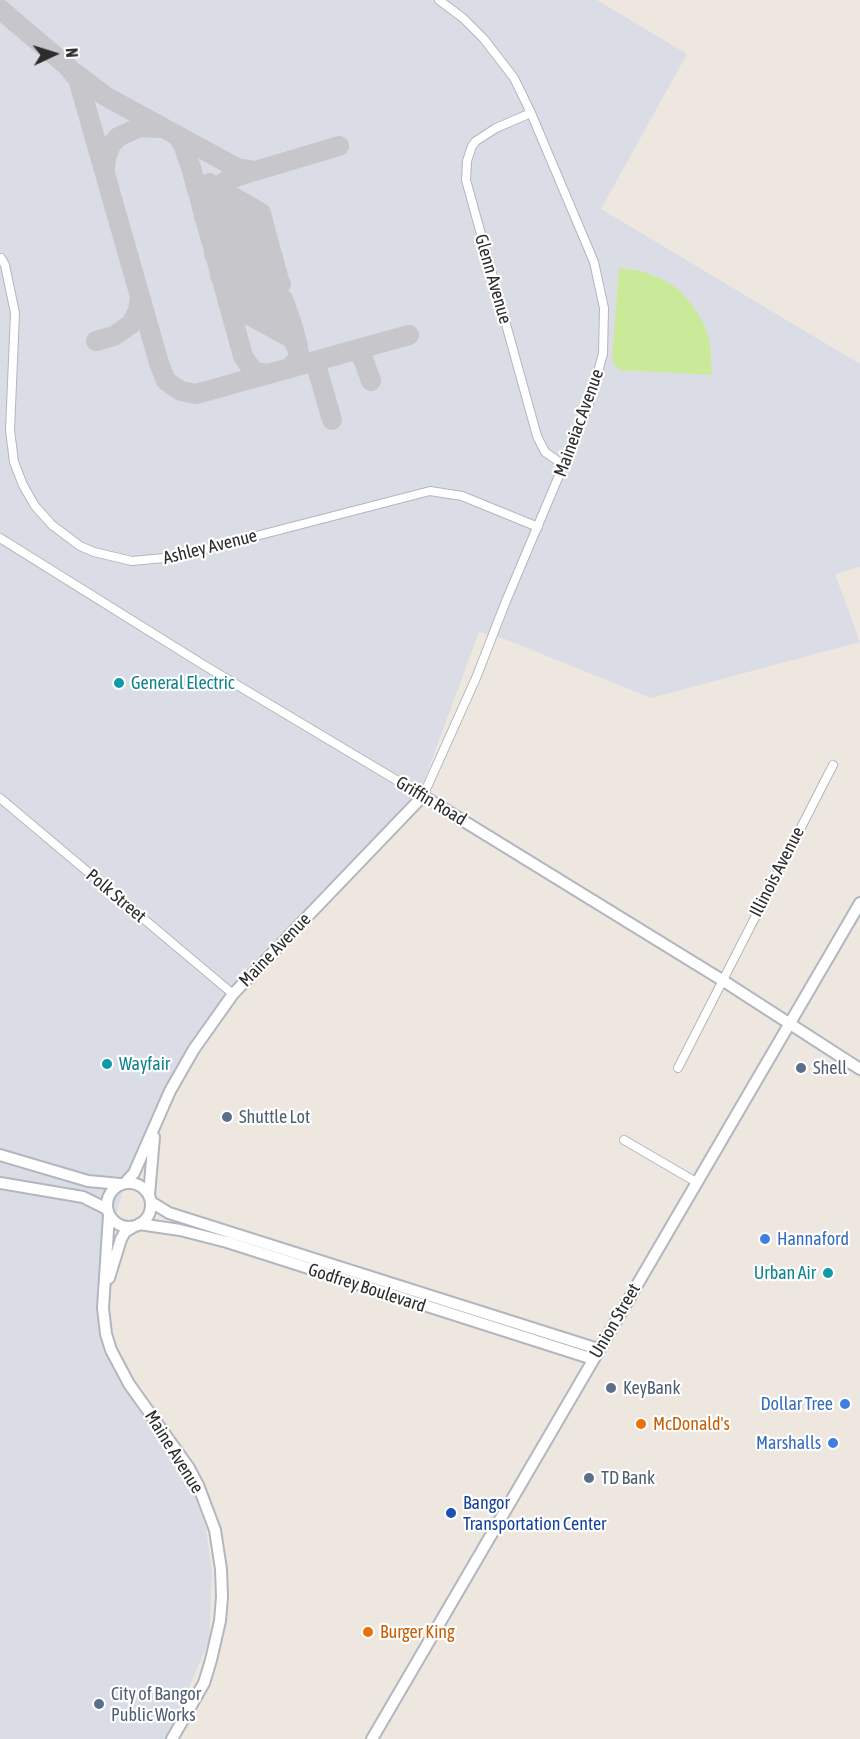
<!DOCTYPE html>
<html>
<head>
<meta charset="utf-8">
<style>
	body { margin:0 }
	#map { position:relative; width:860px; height:1739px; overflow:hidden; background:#ede7df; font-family:"Asap Condensed",sans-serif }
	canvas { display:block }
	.north { position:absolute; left:24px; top:24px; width:60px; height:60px; -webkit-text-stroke:4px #fff; paint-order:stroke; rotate:86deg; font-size:16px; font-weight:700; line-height:24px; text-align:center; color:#2c2c2c }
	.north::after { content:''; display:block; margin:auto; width:21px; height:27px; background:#2c2c2c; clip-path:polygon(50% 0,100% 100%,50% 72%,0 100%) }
</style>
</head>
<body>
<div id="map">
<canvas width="860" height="1739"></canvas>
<div class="north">N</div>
</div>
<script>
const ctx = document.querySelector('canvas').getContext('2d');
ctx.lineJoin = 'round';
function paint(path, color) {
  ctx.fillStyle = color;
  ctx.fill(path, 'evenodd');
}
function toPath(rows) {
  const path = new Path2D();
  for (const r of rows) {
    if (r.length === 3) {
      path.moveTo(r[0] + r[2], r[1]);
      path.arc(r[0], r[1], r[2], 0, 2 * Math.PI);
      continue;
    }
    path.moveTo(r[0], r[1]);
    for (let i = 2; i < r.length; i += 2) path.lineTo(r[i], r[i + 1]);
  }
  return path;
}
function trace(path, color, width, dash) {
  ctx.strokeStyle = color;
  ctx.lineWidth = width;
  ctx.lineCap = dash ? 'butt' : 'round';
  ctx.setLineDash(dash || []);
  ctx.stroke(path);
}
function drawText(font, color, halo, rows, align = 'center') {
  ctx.font = font + ' "Asap Condensed",sans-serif';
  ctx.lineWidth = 4.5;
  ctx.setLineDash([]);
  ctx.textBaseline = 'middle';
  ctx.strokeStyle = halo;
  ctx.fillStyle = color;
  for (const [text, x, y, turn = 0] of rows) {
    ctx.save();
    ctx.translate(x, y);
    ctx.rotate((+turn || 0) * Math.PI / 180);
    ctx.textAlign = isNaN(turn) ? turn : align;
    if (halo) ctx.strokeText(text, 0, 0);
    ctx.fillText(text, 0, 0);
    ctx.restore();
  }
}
const airport = toPath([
	[0,0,597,0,687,54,601,209,860,364,860,567,835,574,860,642,651,698,505,639,479,632,424,781,402,809,240,975,126,1180,100,1270,97,1294,97,1318,101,1340,132,1397,190,1484,206,1529,212,1572,209,1640,167,1739,0,1739]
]);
const pitch = toPath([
	[619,268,642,271,664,280,678,289,692,305,704,324,710,343,712,375,619,370,612,361]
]);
const taxiway = toPath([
	[0,9,67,66,78,79,159,363,166,381,181,391,196,394,409,335],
	[75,73,105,96,237,168,255,171,339,146],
	[177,136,183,144,192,171,243,356,253,371,267,374],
	[105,169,106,158,111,145,118,137,140,127,159,128],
	[254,171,227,180,217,188,209,202,204,217,269,253,273,258,279,280],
	[209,183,261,213,273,258],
	[200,194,209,202,266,235],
	[209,233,218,244,276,277,281,284],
	[214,255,218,260,283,299,292,324],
	[220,276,228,285,288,319,292,324,298,346],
	[227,299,234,307,291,338,295,344,299,352,299,357,290,368],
	[96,341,114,336,131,324,138,311,140,296],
	[350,351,358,352,362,356,371,381],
	[312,362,317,368,332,420]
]);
const street = toPath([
	[531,113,496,128,476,141,472,146,467,161,466,180,537,436,545,452,565,466],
	[1,258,5,265,15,313,10,430,14,462,23,485,35,506,52,525,80,546,94,552,132,561,175,557,430,491,462,496,538,527],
	[0,538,202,664,423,796,476,678,506,601,588,407,603,354,604,308,594,262,531,113,514,78,484,39,463,18,439,0],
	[0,798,233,994],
	[678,1068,833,765],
	[624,1140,696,1182]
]);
const secondary = toPath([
	[0,1155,88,1181,120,1184],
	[129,1205,22],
	[0,1183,83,1197,107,1209],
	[125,1183,134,1173,170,1091,194,1049,233,994,423,796,722,980,860,1069],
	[149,1195,154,1137],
	[151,1202,169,1213,598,1349],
	[109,1215,103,1308,106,1334,111,1350,129,1384,189,1468,198,1485,215,1530,221,1569,222,1597,220,1621,211,1660,204,1683,172,1739],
	[139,1224,180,1230,227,1242,593,1359],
	[109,1278,121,1239,125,1232,133,1227],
	[372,1739,860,903]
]);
const markers = [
	[119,683,6,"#0f9aa8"],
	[107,1064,6,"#0f9aa8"],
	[801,1068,6,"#5c6f8a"],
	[227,1117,6,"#5c6f8a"],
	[765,1239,6,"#3f7fe0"],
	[828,1273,6,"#0f9aa8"],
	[611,1388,6,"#5c6f8a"],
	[845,1404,6,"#3f7fe0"],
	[641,1424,6,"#e8710a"],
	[833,1443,6,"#3f7fe0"],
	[589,1478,6,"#5c6f8a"],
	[451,1513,6,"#1a4fb4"],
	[368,1632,6,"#e8710a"],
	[99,1704,6,"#5c6f8a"]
];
const streetNames = [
	["Glenn Avenue",493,279,74],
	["Maineiac Avenue",579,423,-70],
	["Ashley Avenue",210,547,-14],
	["Griffin Road",431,801,31],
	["Illinois Avenue",777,872,-63],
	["Polk Street",116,896,40],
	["Maine Avenue",275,950,-46],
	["Godfrey Boulevard",367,1288,18],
	["Union Street",615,1321,-60],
	["Maine Avenue",174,1452,58]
];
const cultureNames = [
	["General Electric",131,683],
	["Wayfair",119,1064],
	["Urban Air",816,1273,"right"]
];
const serviceNames = [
	["Shell",813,1068],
	["Shuttle Lot",239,1117],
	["KeyBank",623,1388],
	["TD Bank",601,1478],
	["City of Bangor",111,1694],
	["Public Works",111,1715]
];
const shopNames = [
	["Hannaford",777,1239,"left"],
	["Dollar Tree",833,1404],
	["Marshalls",821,1443]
];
const foodNames = [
	["McDonald's",653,1424],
	["Burger King",380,1632]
];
const transitNames = [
	["Bangor",463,1503],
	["Transportation Center",463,1524]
];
paint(airport, '#dadde6');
paint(pitch, '#cbea99');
trace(taxiway, '#c7c6ca', 20);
trace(street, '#b2b6bf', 10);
trace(secondary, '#b2b6bf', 14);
trace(street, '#fff', 8);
trace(secondary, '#fff', 10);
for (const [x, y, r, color] of markers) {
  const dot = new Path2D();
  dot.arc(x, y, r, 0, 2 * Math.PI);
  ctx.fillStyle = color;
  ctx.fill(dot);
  trace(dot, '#fff', 2);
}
drawText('18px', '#2c2c2c', '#fff', streetNames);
drawText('18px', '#0d838f', '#fff', cultureNames, 'left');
drawText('18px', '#4e5e75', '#fff', serviceNames, 'left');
drawText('18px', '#366cbe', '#fff', shopNames, 'right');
drawText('18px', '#c56008', '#fff', foodNames, 'left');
drawText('18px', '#164399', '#fff', transitNames, 'left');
</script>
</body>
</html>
